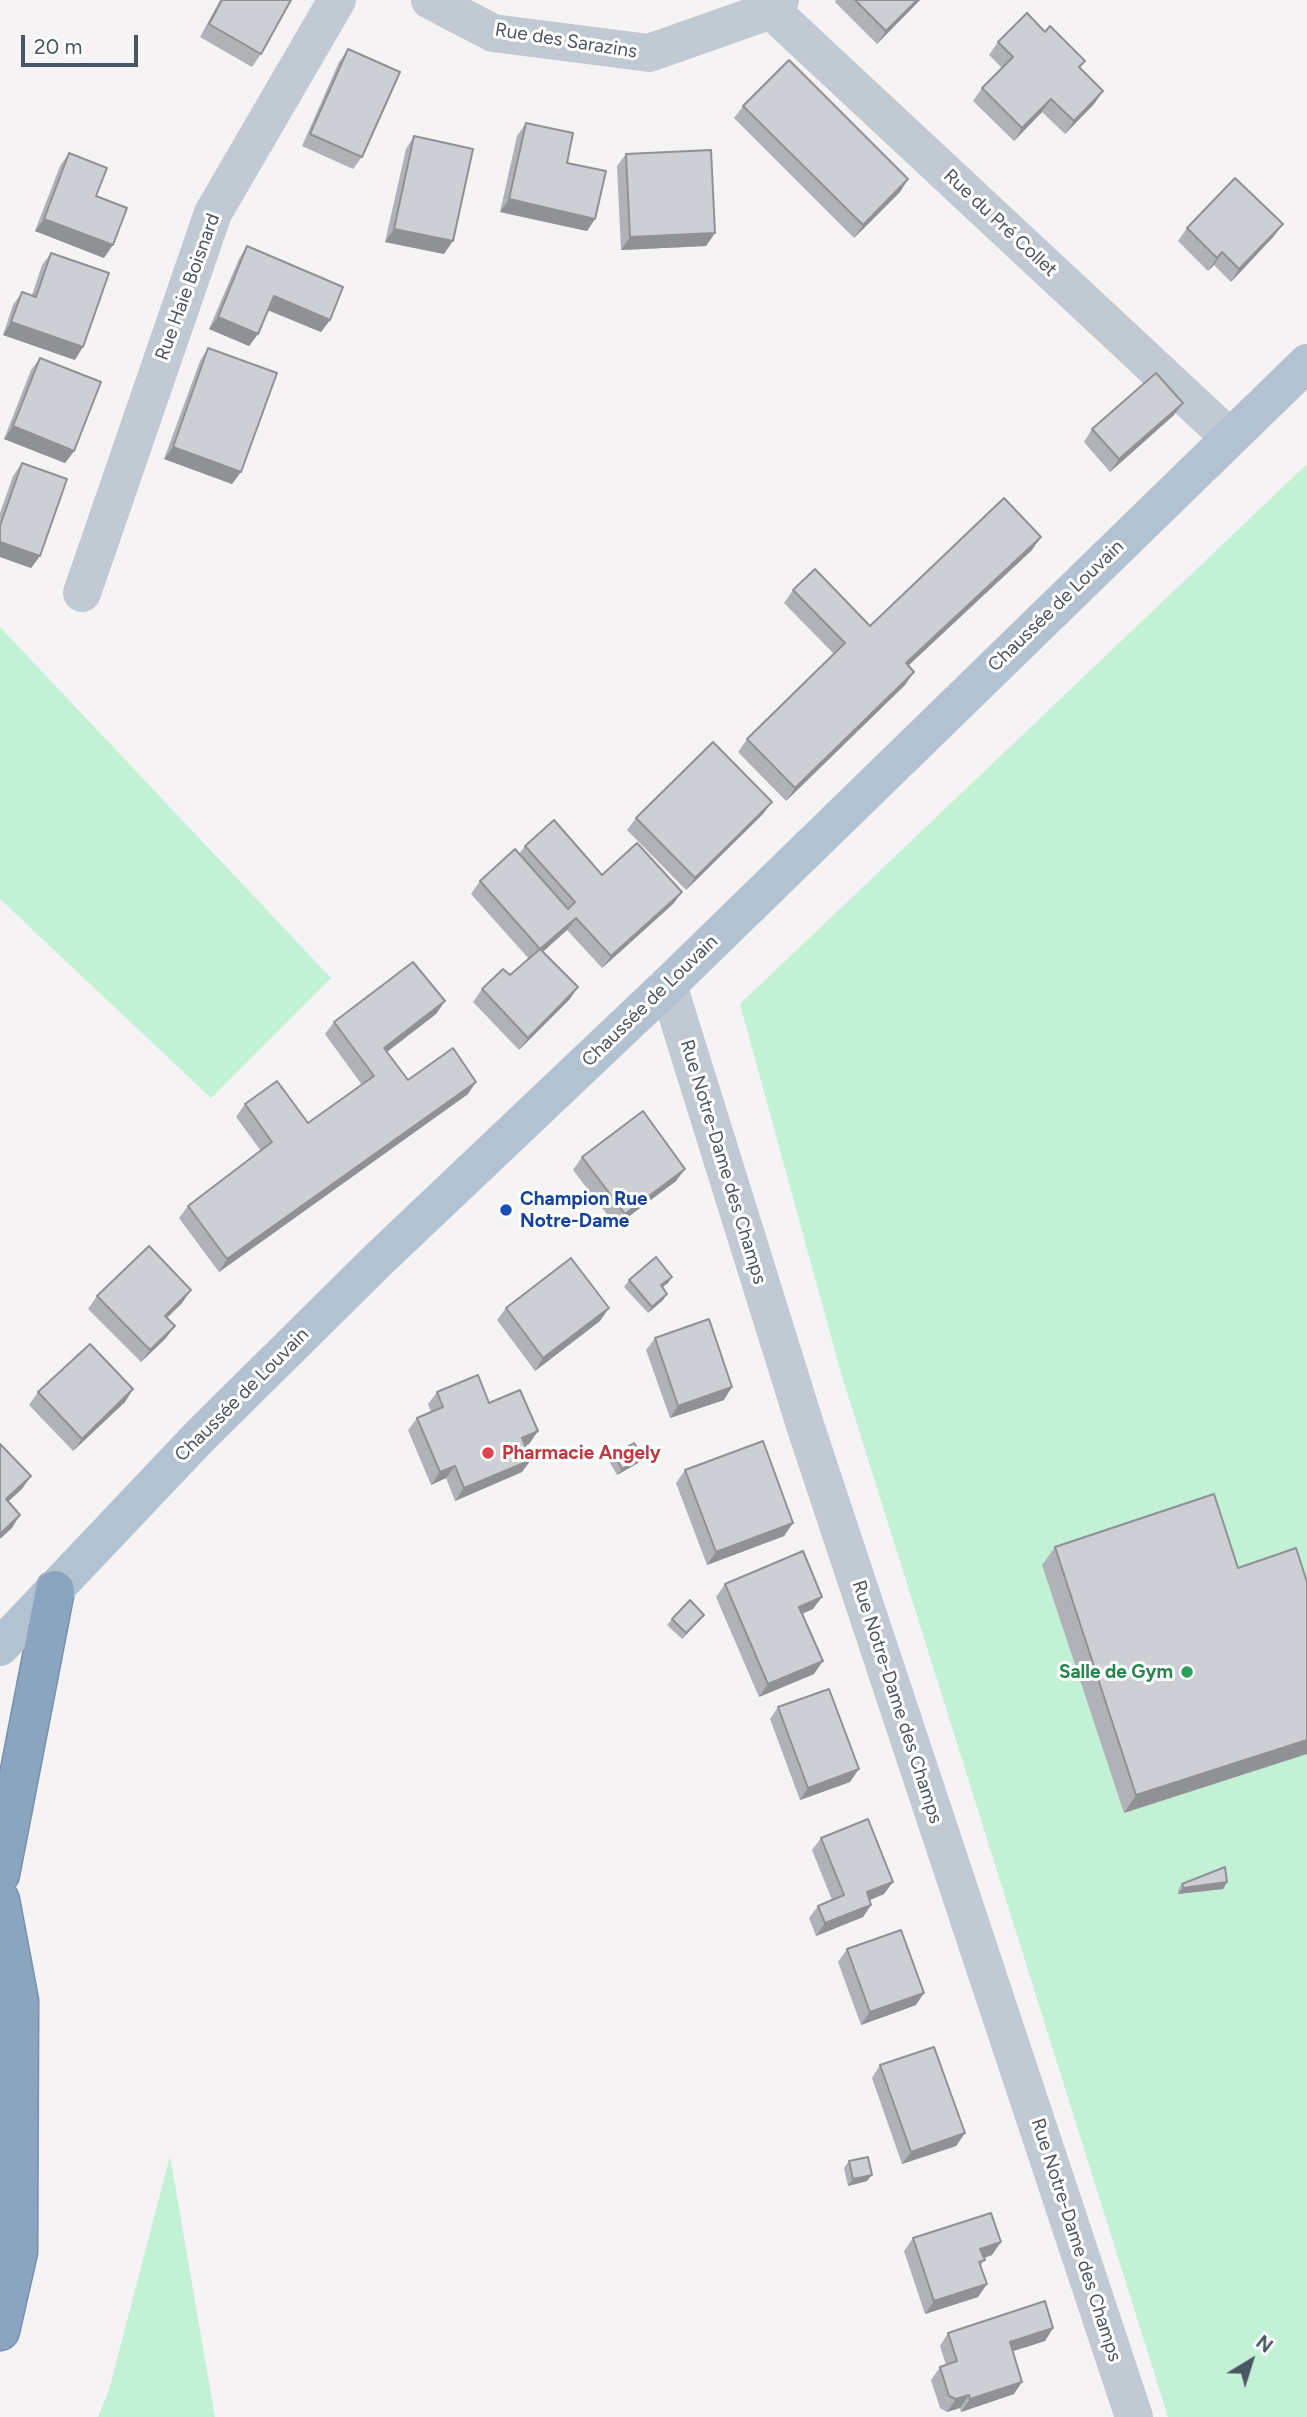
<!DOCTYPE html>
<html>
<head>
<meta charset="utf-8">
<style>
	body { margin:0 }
	#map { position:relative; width:1307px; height:2417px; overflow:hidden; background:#f5f3f3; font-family:Figtree,sans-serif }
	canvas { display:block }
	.north { position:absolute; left:1216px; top:2326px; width:70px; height:70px; -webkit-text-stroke:5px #fff; paint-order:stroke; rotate:38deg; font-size:19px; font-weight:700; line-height:28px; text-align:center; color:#4a5661 }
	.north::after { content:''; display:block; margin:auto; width:24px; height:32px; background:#4a5661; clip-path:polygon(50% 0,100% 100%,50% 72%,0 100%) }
	.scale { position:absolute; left:21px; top:35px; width:117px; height:32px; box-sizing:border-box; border:4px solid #4a5661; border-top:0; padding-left:9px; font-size:21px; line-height:24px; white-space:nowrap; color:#4a5661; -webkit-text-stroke:5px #fff; paint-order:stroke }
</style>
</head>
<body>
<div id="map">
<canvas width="1307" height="2417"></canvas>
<div class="north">N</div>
<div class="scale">20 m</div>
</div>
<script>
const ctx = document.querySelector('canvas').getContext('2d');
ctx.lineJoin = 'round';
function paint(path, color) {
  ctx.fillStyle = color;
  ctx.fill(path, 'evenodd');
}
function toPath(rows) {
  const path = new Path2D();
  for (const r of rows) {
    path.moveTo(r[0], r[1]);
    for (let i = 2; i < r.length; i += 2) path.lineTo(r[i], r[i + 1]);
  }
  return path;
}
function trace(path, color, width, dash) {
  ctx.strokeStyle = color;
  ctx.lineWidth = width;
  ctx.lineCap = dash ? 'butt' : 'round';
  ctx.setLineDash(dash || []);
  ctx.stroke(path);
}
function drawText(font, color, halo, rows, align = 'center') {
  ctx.font = font + ' Figtree,sans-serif';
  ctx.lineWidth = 6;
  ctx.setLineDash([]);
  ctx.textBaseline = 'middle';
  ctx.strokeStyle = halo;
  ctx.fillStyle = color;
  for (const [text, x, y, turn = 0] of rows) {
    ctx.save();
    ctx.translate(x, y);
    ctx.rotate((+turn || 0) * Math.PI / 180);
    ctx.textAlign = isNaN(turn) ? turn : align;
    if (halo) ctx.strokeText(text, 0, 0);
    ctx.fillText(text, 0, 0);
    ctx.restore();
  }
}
const green = toPath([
	[1307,464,1307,2417,1168,2417,841,1373,740,1004],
	[0,627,331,978,211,1098,0,899],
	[170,2156,215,2417,98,2417,109,2390]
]);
const street = toPath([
	[430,0,493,33,649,53,771,10,780,0],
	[771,10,1229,437],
	[82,593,213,213,337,0],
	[668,985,805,1425,1134,2417]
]);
const primary = toPath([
	[0,1647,200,1436,378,1260,668,985,1307,363]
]);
const highway = toPath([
	[0,1874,55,1590],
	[0,1900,19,2001,18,2252,0,2331]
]);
const wall = toPath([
	[220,0,291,0,261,54,252,67,200,37],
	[836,0,920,0,877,44,835,2],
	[998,42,1080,67,1103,91,1094,104,1065,134,1042,112,1014,141,973,101,982,88,1002,68,989,55],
	[348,49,362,157,353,169,302,146,339,62],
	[743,106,908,179,900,192,854,238,734,118],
	[526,123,567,163,595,219,587,231,500,212,517,136],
	[414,136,444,254,385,242,406,149],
	[69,153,96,196,104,258,35,231,60,166],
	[626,154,715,233,706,246,621,250,617,166],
	[1187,228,1274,236,1231,282,1214,265,1208,271,1178,241],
	[247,246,330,320,321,332,268,310,258,334,249,346,209,329,239,259],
	[51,253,75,360,3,335,13,305,22,292,32,295,42,265],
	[208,348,232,484,164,459,200,361],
	[40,358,74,451,65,463,4,439,31,370],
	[1174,415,1110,472,1084,442,1092,429],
	[22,463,40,556,31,568,0,557,0,513,13,476],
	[1032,550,908,666,905,685,786,801,738,752,747,739,834,654,784,603,793,590,870,626],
	[763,814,686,890,627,830,636,818],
	[525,846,602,875,682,892,673,904,602,968,567,930,543,952,578,987,569,1000,519,1050,473,1002,482,989,510,975,529,959,471,894,480,881,519,854],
	[445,1001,436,1014,387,1052,408,1080,468,1094,219,1272,179,1218,188,1206,261,1151,236,1117,245,1104,308,1123,362,1085,325,1034,334,1022],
	[582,1157,685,1169,676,1181,616,1226,573,1170],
	[672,1277,668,1283,662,1287,663,1300,648,1313,624,1287,629,1280],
	[97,1296,182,1303,167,1318,166,1338,141,1362,88,1309],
	[506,1308,600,1321,535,1371,497,1320],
	[655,1338,724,1400,670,1418,646,1350],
	[133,1389,125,1402,73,1451,29,1405,38,1392],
	[437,1392,489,1403,538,1431,529,1444,525,1446,522,1472,455,1501,446,1478,431,1485,408,1430,417,1418,431,1412,428,1404],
	[614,1455,643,1457,638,1463,617,1475,609,1461],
	[685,1470,793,1523,784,1536,707,1565,676,1483],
	[1055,1547,1238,1568,1307,1582,1124,1813,1042,1565],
	[725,1584,813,1609,802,1614,814,1674,759,1697,716,1597],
	[704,1615,699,1621,682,1639,667,1625,672,1619],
	[778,1707,850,1782,800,1800,770,1719],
	[821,1838,884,1894,870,1900,871,1905,863,1917,816,1936,809,1918,818,1906,832,1900,812,1850],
	[1227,1882,1223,1889,1178,1894,1178,1890,1182,1884],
	[847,1949,916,2005,861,2025,838,1962],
	[880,2065,965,2133,956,2146,902,2164,872,2078],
	[849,2161,867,2181,848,2186,844,2168],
	[913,2238,992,2255,984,2258,981,2266,978,2297,925,2314,904,2251],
	[1053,2328,1045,2341,1013,2351,1014,2394,961,2412,960,2408,947,2412,940,2408,931,2380,940,2367,946,2365,940,2346,948,2333]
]);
const shadedWall = toPath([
	[917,0,920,0,877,44,886,31],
	[1103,91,1094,104,1065,134,1074,121],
	[1051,99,1042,112,1014,141,1022,128],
	[908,179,900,192,854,238,863,225],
	[509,199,595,219,587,231,500,212],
	[44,219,113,245,104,258,35,231],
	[1283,224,1274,236,1231,282,1239,269],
	[394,229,453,241,444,254,385,242],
	[715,233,706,246,621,250,630,237],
	[1222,252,1214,265,1208,271,1217,258],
	[274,296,330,320,321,332,265,309],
	[218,317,258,334,249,346,209,329],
	[11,322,83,347,75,360,3,335],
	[1183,403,1174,415,1110,472,1119,459],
	[13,426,74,451,65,463,4,439],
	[173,447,241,472,232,484,164,459],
	[1041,537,1032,550,897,676,906,663],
	[0,542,40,556,31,568,0,557],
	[914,672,905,685,786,801,795,788],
	[772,802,763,814,686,890,695,878],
	[682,892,673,904,602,968,611,956],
	[576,918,567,930,531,962,540,949],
	[578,987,569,1000,519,1050,528,1038],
	[445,1001,436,1014,375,1061,384,1048],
	[476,1082,468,1094,219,1272,227,1259],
	[685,1169,676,1181,616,1226,625,1214],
	[672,1277,668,1283,656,1292,661,1285],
	[191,1290,182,1303,156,1328,165,1316],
	[667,1294,663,1300,648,1313,652,1307],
	[609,1308,600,1321,535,1371,543,1358],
	[175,1326,166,1338,141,1362,150,1350],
	[732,1387,724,1400,670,1418,678,1406],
	[133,1389,125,1402,73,1451,82,1439],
	[538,1431,529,1444,514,1451,522,1438],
	[643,1457,638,1463,617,1475,622,1469],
	[531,1460,522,1472,455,1501,464,1488],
	[455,1466,446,1478,431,1485,440,1472],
	[31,1476,22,1489,0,1509,6,1499],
	[20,1515,12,1528,0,1539,0,1534],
	[793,1523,784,1536,707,1565,716,1552],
	[822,1597,813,1609,790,1619,799,1607],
	[704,1615,699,1621,682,1639,686,1633],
	[823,1661,814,1674,759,1697,768,1684],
	[1307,1740,1307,1754,1124,1813,1136,1795],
	[859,1769,850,1782,800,1800,808,1788],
	[893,1882,884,1894,858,1905,867,1892],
	[1227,1882,1223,1889,1178,1894,1183,1888],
	[871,1905,863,1917,816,1936,825,1923],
	[924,1993,916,2005,861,2025,870,2012],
	[965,2133,956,2146,902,2164,911,2152],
	[872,2175,867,2181,848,2186,853,2179],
	[1001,2242,992,2255,972,2262,980,2249],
	[987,2284,978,2297,925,2314,934,2301],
	[1053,2328,1045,2341,1001,2355,1010,2342],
	[1022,2382,1014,2394,961,2412,970,2399],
	[969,2395,960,2408,947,2412,956,2399]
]);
const building = toPath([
	[222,0,291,0,261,54,209,24,222,0],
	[855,0,917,0,886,31,855,0],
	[1027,13,1045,32,1050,26,1085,61,1079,67,1103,91,1074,121,1051,99,1022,128,982,88,1013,57,998,42,1027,13],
	[348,49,400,72,362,157,310,134,348,49],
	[789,60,908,179,863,225,743,106,789,60],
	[526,123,573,133,567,163,606,171,595,219,509,199,526,123],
	[414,136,473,149,453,241,394,229,414,136],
	[711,150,715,233,630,237,626,154,711,150],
	[69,153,107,168,96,196,127,208,113,245,44,219,69,153],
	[1235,178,1283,224,1239,269,1222,252,1217,258,1187,228,1235,178],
	[247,246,343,287,330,320,274,296,258,334,218,317,247,246],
	[51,253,109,273,83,347,11,322,22,292,36,297,51,253],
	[208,348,277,373,241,472,173,447,208,348],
	[40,358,101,382,74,451,13,426,40,358],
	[1156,373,1183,403,1119,459,1092,429,1156,373],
	[22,463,67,479,40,556,0,542,0,526,22,463],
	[1004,498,1041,537,906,663,914,672,795,788,747,739,845,643,793,590,815,569,870,626,1004,498],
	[713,742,772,802,695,878,636,818,713,742],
	[554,820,602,875,637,843,682,892,611,956,576,918,540,949,480,881,515,849,568,909,575,902,525,846,554,820],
	[540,949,578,987,528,1038,482,989,503,969,510,975,540,949],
	[413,962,445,1001,384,1048,408,1080,453,1048,476,1082,227,1259,188,1206,272,1142,245,1104,277,1081,308,1123,374,1076,334,1022,413,962],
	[643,1111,685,1169,625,1214,582,1157,643,1111],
	[149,1246,191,1290,165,1316,175,1326,150,1350,97,1296,149,1246],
	[656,1257,672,1277,661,1285,667,1294,652,1307,629,1280,656,1257],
	[571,1258,609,1308,543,1358,506,1308,571,1258],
	[709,1319,732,1387,678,1406,655,1338,709,1319],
	[90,1344,133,1389,82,1439,38,1392,90,1344],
	[478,1375,489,1403,520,1390,538,1431,522,1438,531,1460,464,1488,455,1466,440,1472,417,1418,443,1407,437,1392,478,1375],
	[763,1441,793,1523,716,1552,685,1470,763,1441],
	[634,1443,643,1457,622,1469,614,1455,634,1443],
	[0,1444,31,1476,6,1499,20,1515,0,1534,0,1444],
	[1214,1494,1238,1568,1296,1548,1307,1582,1307,1740,1136,1795,1055,1547,1214,1494],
	[803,1551,822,1597,799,1607,823,1661,768,1684,725,1584,803,1551],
	[690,1600,704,1615,686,1633,672,1619,690,1600],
	[829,1689,859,1769,808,1788,778,1707,829,1689],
	[868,1819,893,1882,867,1892,871,1905,825,1923,818,1906,844,1895,821,1838,868,1819],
	[1225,1867,1227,1882,1183,1888,1182,1884,1225,1867],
	[901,1930,924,1993,870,2012,847,1949,901,1930],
	[934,2047,965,2133,911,2152,880,2065,934,2047],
	[868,2157,872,2175,853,2179,849,2161,868,2157],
	[991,2213,1001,2242,980,2249,985,2260,979,2262,987,2284,934,2301,913,2238,991,2213],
	[1045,2301,1053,2328,1010,2342,1022,2382,970,2399,969,2395,956,2399,949,2396,940,2367,957,2361,948,2333,1045,2301]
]);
const markers = [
	[506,1210,7,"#1a4fb4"],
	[488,1453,7,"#e0444e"],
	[1187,1672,7,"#2e9e5b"]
];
const streetNames = [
	["Rue des Sarazins",566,41,9],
	["Rue du Pré Collet",1000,223,43],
	["Rue Haie Boisnard",188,287,-70],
	["Chaussée de Louvain",1056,606,-44],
	["Chaussée de Louvain",650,1001,-44],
	["Rue Notre-Dame des Champs",723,1162,73],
	["Chaussée de Louvain",242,1395,-45],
	["Rue Notre-Dame des Champs",897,1702,72],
	["Rue Notre-Dame des Champs",1076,2240,72]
];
const transitNames = [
	["Champion Rue",520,1199],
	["Notre-Dame",520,1221]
];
const healthNames = [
	["Pharmacie Angely",502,1453]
];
const leisureNames = [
	["Salle de Gym",1173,1672]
];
paint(green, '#c3f1d5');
trace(highway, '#7690ad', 41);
trace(street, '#c1cad2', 38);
trace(primary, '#b3c2d1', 38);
trace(highway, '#8ba5c1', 38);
paint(wall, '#b0b2b7');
paint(shadedWall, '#909195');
paint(building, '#cdcfd5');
trace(building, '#909195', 2);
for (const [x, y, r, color] of markers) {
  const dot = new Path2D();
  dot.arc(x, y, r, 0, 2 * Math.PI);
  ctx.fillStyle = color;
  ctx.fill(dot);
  trace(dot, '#fff', 2.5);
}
drawText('19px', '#4a5661', '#fff', streetNames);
drawText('bold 19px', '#164399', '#fff', transitNames, 'left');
drawText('bold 19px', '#be3a42', '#fff', healthNames, 'left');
drawText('bold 19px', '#27864d', '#fff', leisureNames, 'right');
</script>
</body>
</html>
